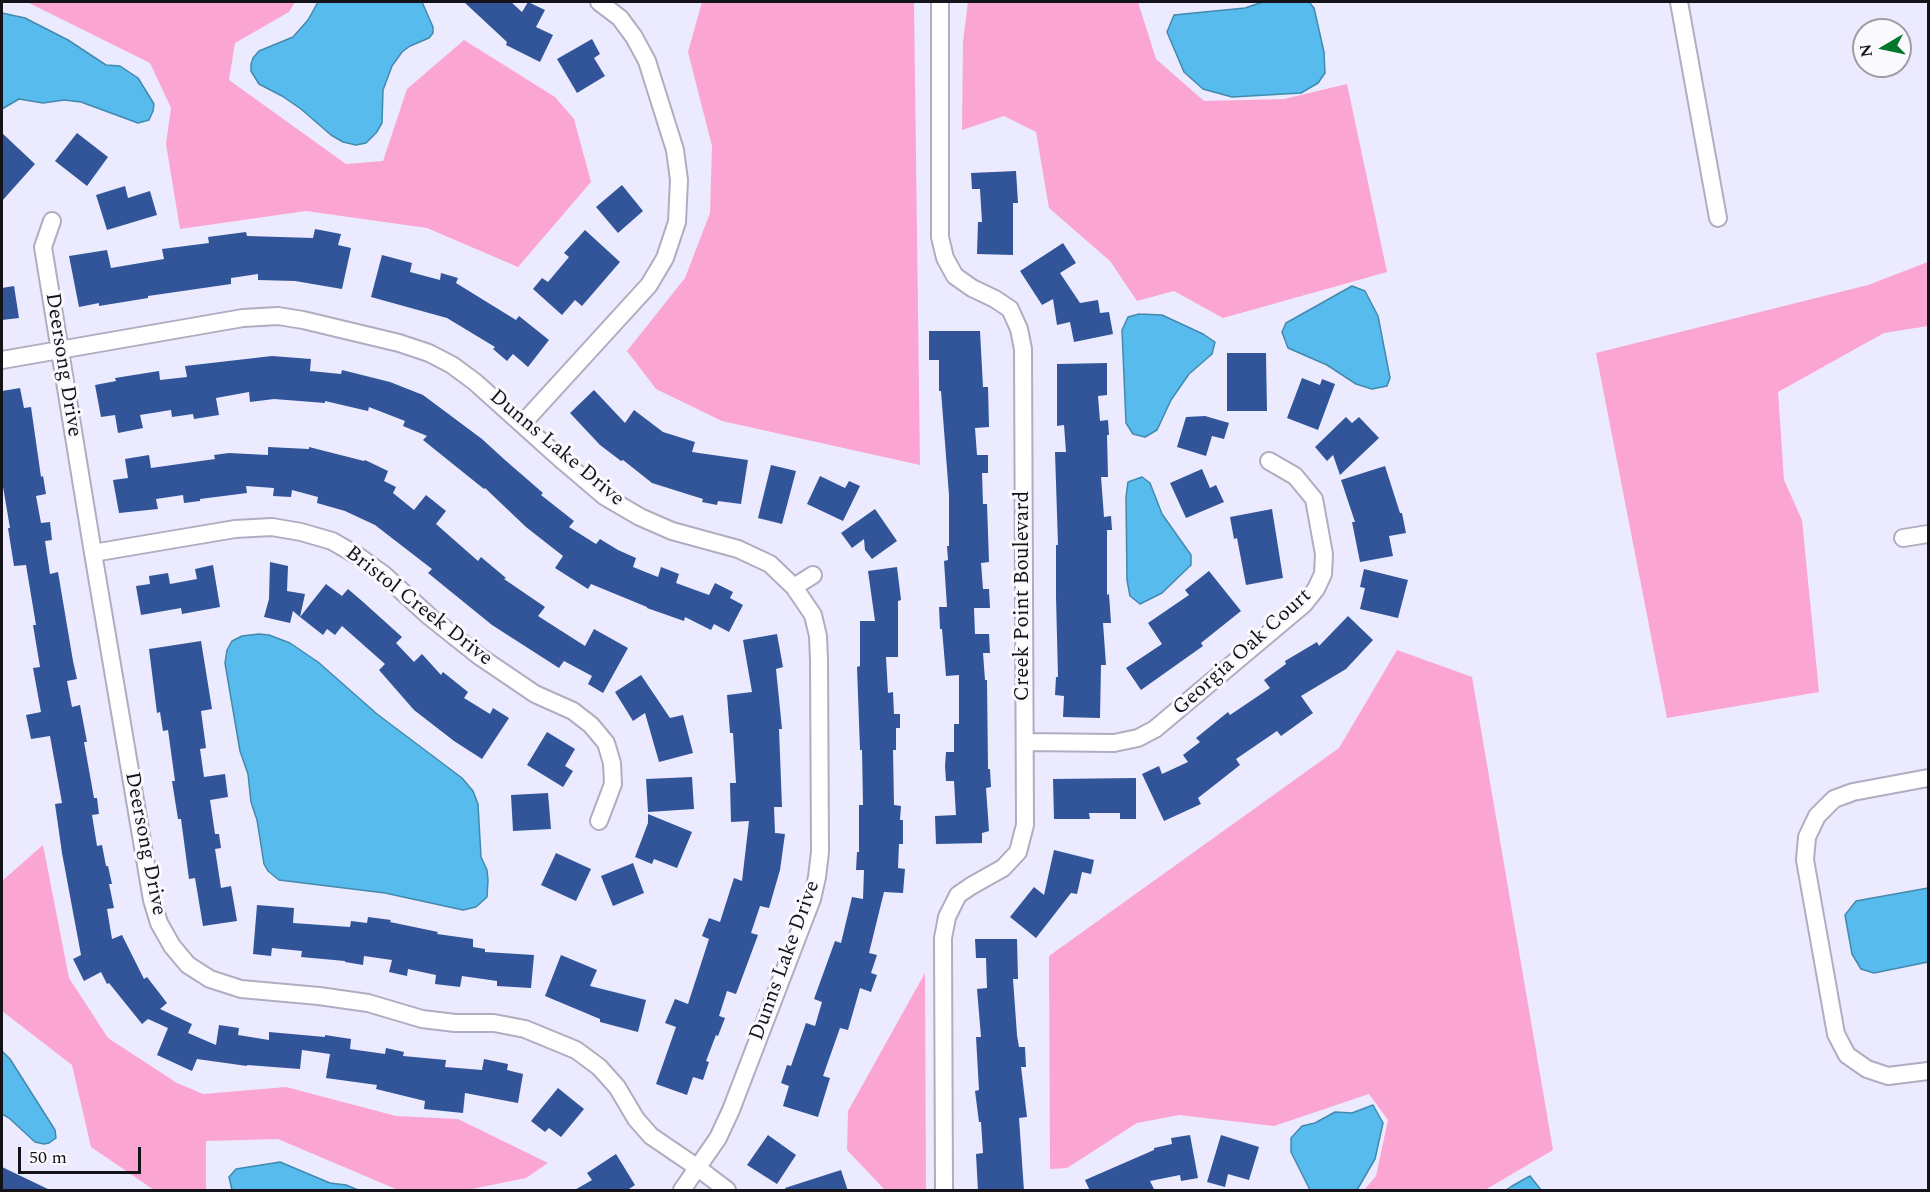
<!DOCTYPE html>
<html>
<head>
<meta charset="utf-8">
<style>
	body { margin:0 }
	#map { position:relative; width:1930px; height:1192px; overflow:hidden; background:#eceaff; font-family:Spectral,serif }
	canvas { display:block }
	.frame { position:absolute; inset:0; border:3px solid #14131a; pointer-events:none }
	.north { position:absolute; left:1852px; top:18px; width:60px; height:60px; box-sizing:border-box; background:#faf9fe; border:2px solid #9e9da3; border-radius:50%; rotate:261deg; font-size:16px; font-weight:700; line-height:24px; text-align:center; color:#14131a }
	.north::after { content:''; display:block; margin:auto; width:21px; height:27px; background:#03772b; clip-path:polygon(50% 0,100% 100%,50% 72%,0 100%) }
	.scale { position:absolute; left:18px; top:1147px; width:123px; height:27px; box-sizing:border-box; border:3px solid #14131a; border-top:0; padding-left:8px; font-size:18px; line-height:21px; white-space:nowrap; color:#14131a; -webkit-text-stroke:4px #faf9fe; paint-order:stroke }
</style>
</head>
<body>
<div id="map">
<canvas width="1930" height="1192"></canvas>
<div class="frame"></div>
<div class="north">N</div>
<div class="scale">50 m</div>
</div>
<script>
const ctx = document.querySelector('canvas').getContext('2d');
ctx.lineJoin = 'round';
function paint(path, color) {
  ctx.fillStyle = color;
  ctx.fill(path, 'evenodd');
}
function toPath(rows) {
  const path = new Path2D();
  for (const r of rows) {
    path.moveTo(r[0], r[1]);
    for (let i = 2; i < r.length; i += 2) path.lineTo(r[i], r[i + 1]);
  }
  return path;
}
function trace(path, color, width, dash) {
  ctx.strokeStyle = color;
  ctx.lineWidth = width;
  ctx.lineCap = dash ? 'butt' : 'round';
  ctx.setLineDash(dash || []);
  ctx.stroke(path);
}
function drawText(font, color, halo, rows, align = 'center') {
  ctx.font = font + ' Spectral,serif';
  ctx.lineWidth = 6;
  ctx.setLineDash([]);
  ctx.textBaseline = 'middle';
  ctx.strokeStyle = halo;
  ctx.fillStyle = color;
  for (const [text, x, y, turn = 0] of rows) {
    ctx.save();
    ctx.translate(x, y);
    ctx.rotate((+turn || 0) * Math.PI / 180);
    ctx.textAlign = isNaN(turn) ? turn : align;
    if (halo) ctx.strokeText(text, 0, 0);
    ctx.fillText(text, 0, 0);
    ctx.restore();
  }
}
const green = toPath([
	[27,2,295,2,289,12,235,43,229,80,346,164,383,161,407,89,464,40,555,97,574,119,591,182,518,267,427,228,306,211,180,229,166,144,171,108,150,63],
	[702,2,914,2,920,465,722,421,656,389,627,351,685,278,710,213,712,146,688,52],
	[968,2,1138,2,1156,59,1204,101,1284,99,1347,84,1387,272,1223,318,1174,291,1137,301,1110,261,1049,208,1036,132,1004,116,962,130,963,42],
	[1928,262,1928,326,1884,333,1778,392,1784,480,1802,520,1819,692,1667,718,1596,353,1868,285],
	[1397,650,1472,677,1553,1150,1485,1190,1364,1190,1376,1176,1388,1120,1369,1094,1274,1126,1179,1115,1137,1123,1067,1168,1050,1169,1049,956,1339,748],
	[43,845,69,978,108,1038,177,1083,203,1094,286,1087,396,1116,458,1119,548,1163,526,1178,467,1190,398,1190,278,1139,206,1141,206,1190,154,1190,91,1147,72,1065,2,1011,2,881],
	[925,973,926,1190,885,1190,847,1150,848,1111]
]);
const water = toPath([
	[318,2,422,2,433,27,433,33,429,38,410,46,402,52,392,66,383,90,382,123,376,133,366,143,356,145,343,142,331,135,301,109,282,96,259,84,251,71,251,64,253,58,259,51,293,37,308,20,318,2],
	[1263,2,1309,2,1314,8,1324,52,1325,73,1318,83,1301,93,1232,97,1203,89,1184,72,1167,32,1174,15,1245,8,1263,2],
	[2,13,25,18,68,40,106,65,120,66,138,78,154,104,153,111,149,120,138,123,81,102,64,100,43,103,19,99,2,109,2,13],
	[1352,286,1365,291,1378,316,1390,378,1387,386,1372,389,1356,384,1327,365,1288,348,1282,332,1286,323,1352,286],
	[1139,314,1162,315,1203,334,1215,342,1212,354,1189,374,1171,400,1157,430,1145,437,1133,434,1126,423,1122,330,1128,317,1139,314],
	[1142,477,1150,483,1162,514,1191,555,1191,565,1162,593,1140,604,1130,596,1127,580,1126,497,1128,482,1142,477],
	[259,634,269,635,290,643,318,662,377,714,462,778,473,791,478,804,481,857,487,870,488,880,487,897,476,907,463,910,385,893,279,880,268,871,264,864,257,820,251,802,248,774,240,751,225,663,227,650,232,641,242,636,259,634],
	[1928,888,1928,962,1874,973,1861,969,1852,954,1845,915,1856,901,1928,888],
	[2,1051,10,1059,55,1130,56,1138,49,1143,44,1144,35,1142,9,1118,2,1114,2,1051],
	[1373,1105,1383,1123,1375,1159,1357,1190,1310,1190,1291,1152,1291,1138,1302,1126,1315,1123,1335,1112,1352,1113,1373,1105],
	[280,1162,330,1183,346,1185,358,1190,232,1190,229,1177,236,1169,280,1162],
	[1530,1176,1541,1190,1506,1190,1512,1186,1530,1176]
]);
const building = toPath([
	[464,2,511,2,522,12,528,2,545,10,536,27,553,35,540,62,506,45,507,42],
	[592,39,600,54,594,58,605,76,577,93,557,59],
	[2,133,35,164,2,201],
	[77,133,108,157,87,186,55,161],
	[1016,171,1018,203,1013,203,1013,255,977,254,978,222,982,222,980,189,972,189,971,173],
	[622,185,643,211,618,233,596,207],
	[125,186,128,198,150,191,157,215,107,230,96,195],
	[315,229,341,234,338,245,351,248,342,289,295,281,258,280,258,274,231,278,231,284,148,296,148,298,99,306,99,303,79,307,69,256,107,250,111,268,164,259,162,249,209,243,208,237,246,232,247,236,313,238],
	[585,230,620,262,582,306,575,300,562,315,533,289,542,278,548,282,569,257,564,253],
	[1063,243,1076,263,1060,273,1080,303,1098,300,1100,313,1109,312,1113,334,1074,342,1070,322,1057,325,1053,299,1042,305,1020,271],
	[382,255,412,263,410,272,440,280,441,273,458,278,456,283,516,320,519,316,549,340,528,367,513,354,507,361,493,349,495,347,447,318,371,297],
	[14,286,19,318,2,320,2,288],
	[929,331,980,331,983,387,988,387,989,427,975,428,977,455,988,455,988,473,982,473,983,504,987,504,989,562,981,563,983,589,989,589,990,608,974,608,975,634,989,634,990,653,983,653,985,680,987,680,988,769,990,769,991,787,986,788,989,831,982,833,982,843,936,844,935,816,956,815,954,781,946,781,945,766,946,752,954,752,954,724,959,724,959,675,946,676,942,629,940,629,939,607,947,607,944,561,948,560,947,546,949,546,949,495,941,391,939,391,939,360,929,360],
	[1227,353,1266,353,1267,411,1227,411],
	[272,356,311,359,310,371,341,374,342,370,390,382,423,395,482,439,505,460,543,493,541,495,574,521,569,527,596,544,600,539,618,550,636,558,633,567,658,577,661,567,679,574,676,583,709,595,715,583,733,592,730,598,743,605,729,632,714,624,711,630,685,617,684,621,647,608,647,607,591,584,588,589,555,568,563,556,526,527,485,488,484,489,423,440,427,436,403,426,405,421,369,407,368,411,325,401,325,403,274,399,250,402,249,392,216,398,219,415,194,419,193,414,172,417,171,410,140,415,143,428,118,433,115,415,101,417,95,385,116,381,115,378,159,371,160,380,187,377,185,366],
	[1107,363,1107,395,1098,396,1100,421,1108,420,1109,435,1107,435,1108,477,1101,477,1104,517,1111,516,1112,530,1107,530,1107,595,1109,594,1111,623,1103,623,1106,665,1101,665,1100,718,1063,717,1064,696,1055,695,1056,677,1058,677,1056,597,1056,545,1058,545,1055,452,1066,452,1064,425,1057,426,1057,364],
	[1302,378,1320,385,1322,379,1335,384,1318,430,1287,418],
	[20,388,24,408,31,407,41,477,43,476,46,494,36,496,41,523,50,522,52,540,45,541,50,574,58,572,73,661,77,679,67,681,72,707,80,705,87,742,84,742,94,798,97,798,99,814,92,815,97,846,102,845,106,866,108,866,112,884,109,884,114,908,107,909,112,939,122,935,144,979,147,977,167,1003,160,1009,192,1024,188,1033,216,1045,219,1025,239,1028,238,1035,269,1040,269,1032,325,1037,325,1035,351,1039,350,1049,385,1054,386,1048,404,1052,403,1056,446,1060,445,1067,482,1070,484,1059,508,1064,507,1070,523,1074,518,1103,465,1093,463,1113,424,1109,425,1101,376,1089,377,1085,326,1078,330,1054,302,1050,300,1069,247,1065,247,1066,197,1059,192,1071,157,1055,168,1028,148,1019,142,1024,109,983,107,984,101,972,84,981,73,959,81,955,62,853,55,804,62,803,50,736,31,739,26,715,41,712,33,668,40,667,33,625,36,625,26,565,14,566,8,528,10,528,2,481,2,391],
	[594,390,625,423,634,410,663,432,695,442,692,452,748,460,741,504,718,501,717,505,702,502,703,499,652,483,623,460,621,461,600,445,570,413],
	[1205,416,1229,423,1224,439,1212,436,1206,456,1177,447,1186,417],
	[1346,417,1352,423,1359,417,1379,438,1340,475,1333,455,1327,461,1315,447],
	[268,447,309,449,309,447,364,461,365,460,388,471,384,481,396,487,393,493,414,510,426,495,446,511,436,524,478,561,481,557,506,578,504,579,545,607,538,616,585,646,594,629,628,648,603,693,588,684,592,676,564,661,559,668,492,625,428,573,432,569,375,525,345,511,317,503,318,497,292,490,291,497,273,496,274,488,246,486,247,493,200,499,200,501,184,503,183,495,156,499,158,509,119,513,113,480,128,478,125,459,149,455,151,468,215,459,214,455,229,453,268,455],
	[771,465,796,471,782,524,758,518],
	[1385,466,1400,513,1402,513,1406,533,1389,536,1393,556,1360,562,1352,522,1355,522,1341,480],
	[1202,469,1210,488,1216,485,1224,502,1186,518,1170,483],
	[820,476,845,488,849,481,860,486,843,521,807,504],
	[875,509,897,541,872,559,865,550,864,539,852,548,841,533],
	[1272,509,1283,578,1246,585,1237,538,1234,539,1230,517],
	[270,562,288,566,287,591,305,594,300,617,293,611,290,623,264,617,269,599],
	[213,565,220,607,182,614,181,608,141,615,136,586,150,584,149,576,168,573,170,584,197,579,195,569],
	[897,567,901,600,898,601,898,657,886,657,888,693,893,692,894,714,900,714,900,728,896,728,896,750,893,750,894,805,901,806,900,820,903,820,903,844,899,844,898,868,905,869,903,893,884,892,869,953,877,955,871,973,877,975,871,992,860,988,848,1030,840,1028,823,1076,830,1078,818,1117,783,1106,789,1086,781,1083,787,1065,791,1066,806,1023,815,1026,822,1002,814,999,835,941,841,943,852,897,863,899,864,870,856,870,857,852,859,852,859,805,863,805,862,750,860,750,857,667,860,666,860,621,875,621,868,571],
	[1364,569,1408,580,1398,618,1360,609,1365,588,1360,587],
	[1209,571,1241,611,1201,643,1203,646,1141,690,1126,668,1162,644,1148,623,1189,595,1185,590],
	[326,584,342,596,348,589,362,601,402,637,396,643,414,662,422,654,441,675,443,672,468,692,464,698,490,714,493,708,509,718,482,759,454,741,414,710,379,670,385,664,342,626,335,635,327,629,323,635,300,617],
	[1348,616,1373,640,1346,669,1301,696,1313,713,1281,736,1277,731,1236,759,1240,765,1198,798,1201,804,1164,821,1142,774,1159,766,1162,774,1188,762,1183,755,1200,742,1196,738,1228,712,1230,715,1270,688,1264,680,1286,664,1285,661,1317,642,1319,646],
	[777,634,783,667,776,669,782,729,779,729,782,807,774,807,775,833,785,834,780,870,769,908,760,906,751,933,758,935,736,994,727,991,719,1016,725,1018,718,1036,716,1035,706,1061,709,1062,703,1080,693,1077,687,1095,656,1084,676,1027,665,1023,675,999,688,1004,709,939,702,936,709,918,720,922,734,878,742,881,749,821,731,822,730,783,736,783,733,733,730,733,727,695,752,692,743,640],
	[201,641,212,709,201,711,206,748,200,749,204,777,225,774,228,797,210,800,215,834,219,834,221,848,215,849,221,888,231,886,237,921,203,926,195,878,189,879,181,819,178,819,172,781,175,781,168,730,163,731,160,712,157,713,149,649],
	[641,675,670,718,683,715,693,753,659,762,645,713,633,721,615,692],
	[547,732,575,749,565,766,573,771,563,787,527,765],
	[692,777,694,809,648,812,646,779],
	[1136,778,1136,819,1120,819,1120,813,1089,813,1090,819,1054,819,1053,779],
	[548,793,551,829,513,831,511,795],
	[648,814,692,832,677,868,654,859,652,864,635,857,648,823],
	[1054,850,1094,860,1091,874,1082,872,1077,894,1071,893,1036,938,1010,917,1034,887,1044,895],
	[556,853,591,869,576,901,541,885],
	[633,863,644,893,613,906,601,876],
	[257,905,294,908,293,923,350,927,351,921,367,923,368,917,391,920,390,922,438,932,437,934,473,939,473,947,485,949,485,952,534,955,531,988,497,986,497,981,462,976,460,987,435,984,436,975,408,969,407,976,389,972,392,960,364,956,363,965,345,962,345,961,301,957,302,951,272,948,271,956,253,954],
	[975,939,1017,939,1018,979,1013,979,1017,1035,1019,1047,1025,1047,1026,1067,1021,1067,1027,1117,1019,1118,1024,1191,978,1191,976,1154,983,1153,981,1122,979,1122,975,1091,979,1090,976,1037,981,1037,977,989,987,988,986,958,976,958],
	[561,955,597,970,590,986,646,1000,638,1032,600,1022,600,1019,545,996],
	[558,1088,584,1109,561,1137,549,1128,545,1132,531,1121],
	[768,1135,796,1155,777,1184,747,1165],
	[1190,1135,1198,1178,1181,1181,1180,1175,1150,1181,1155,1191,1090,1191,1085,1180,1154,1150,1154,1148,1172,1144,1171,1138],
	[1221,1135,1259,1147,1249,1180,1228,1174,1225,1187,1207,1182],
	[616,1154,635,1185,626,1191,573,1191,592,1180,587,1173],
	[2,1167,52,1191,2,1191],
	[841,1170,848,1191,786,1191,785,1188]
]);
const street = toPath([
	[940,2,940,237,945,258,955,276,972,288,995,299,1010,309,1019,329,1023,349,1025,825,1018,852,1003,868,971,886,958,895,947,917,943,938,944,1190],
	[1679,2,1718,218],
	[52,221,43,247,93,553,152,900,159,923,172,946,188,965,210,979,241,989,319,996,368,1003,422,1019,455,1023,494,1023,525,1029,576,1050,599,1067,617,1087,636,1119,651,1136,698,1168,727,1190],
	[2,360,243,318,278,316,303,320,399,343,429,353,452,365,475,382,564,462,604,496,640,517,672,531,738,549,770,564,794,587,813,615,818,636,819,660,820,852,817,877,812,899,731,1110,718,1138,682,1190],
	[523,423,649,285,665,258,677,222,679,180,675,150,647,61,634,37,620,18,599,2],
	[1903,538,1928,534],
	[93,553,235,529,272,527,301,532,332,541,358,556,383,574,430,617,479,656,535,694,573,711,591,725,606,743,612,763,613,784,599,821],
	[794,587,813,575],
	[1025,742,1114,743,1138,738,1155,729,1304,604,1316,589,1323,574,1324,554,1314,499,1295,476,1269,461],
	[1928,778,1853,792,1834,799,1817,816,1807,837,1805,860,1836,1034,1847,1055,1867,1069,1888,1076,1928,1071]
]);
const streetNames = [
	["Deersong Drive",62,365,81],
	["Dunns Lake Drive",556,449,40],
	["Creek Point Boulevard",1024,596,-90],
	["Bristol Creek Drive",418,607,38],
	["Georgia Oak Court",1243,653,-42],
	["Deersong Drive",144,844,79],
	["Dunns Lake Drive",786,961,-70]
];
paint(green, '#fba5d3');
paint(water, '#57bbed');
trace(water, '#4389ae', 1.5);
paint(building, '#315598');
trace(street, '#afadc0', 20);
trace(street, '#fff', 16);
drawText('21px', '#14131a', '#faf9fe', streetNames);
</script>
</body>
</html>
